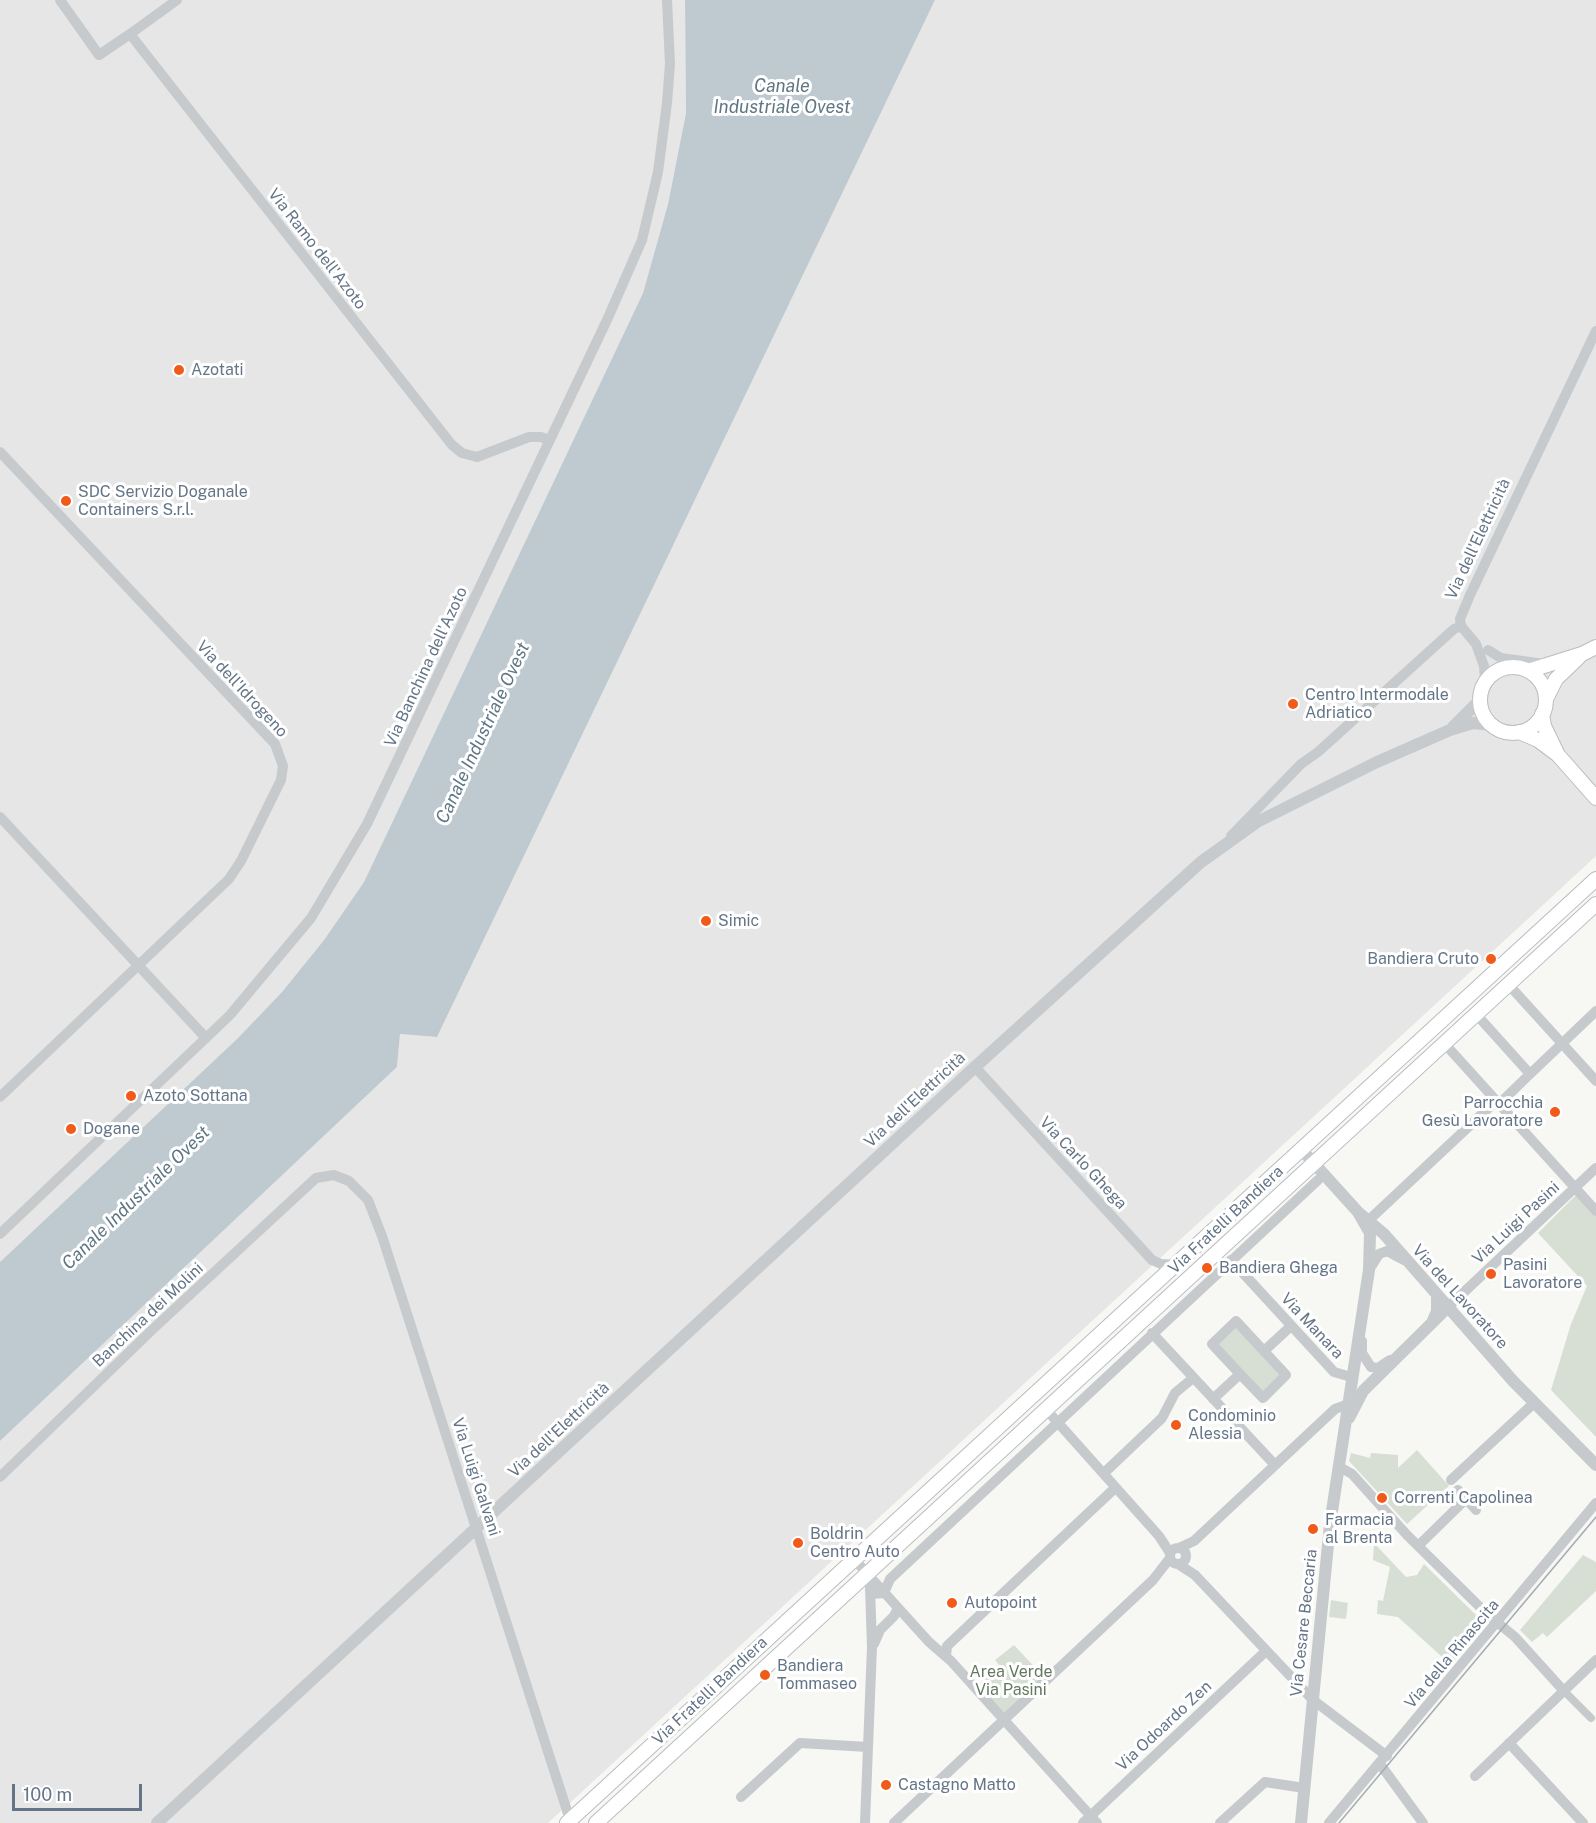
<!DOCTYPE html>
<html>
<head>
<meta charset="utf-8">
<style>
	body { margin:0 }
	#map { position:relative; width:1596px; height:1823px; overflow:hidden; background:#f7f7f4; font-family:"Public Sans",sans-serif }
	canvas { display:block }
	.scale { position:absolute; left:12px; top:1784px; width:130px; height:27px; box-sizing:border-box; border:3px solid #647587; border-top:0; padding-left:8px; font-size:18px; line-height:21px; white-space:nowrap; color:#647587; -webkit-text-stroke:4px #fff; paint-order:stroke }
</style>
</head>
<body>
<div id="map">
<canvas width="1596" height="1823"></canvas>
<div class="scale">100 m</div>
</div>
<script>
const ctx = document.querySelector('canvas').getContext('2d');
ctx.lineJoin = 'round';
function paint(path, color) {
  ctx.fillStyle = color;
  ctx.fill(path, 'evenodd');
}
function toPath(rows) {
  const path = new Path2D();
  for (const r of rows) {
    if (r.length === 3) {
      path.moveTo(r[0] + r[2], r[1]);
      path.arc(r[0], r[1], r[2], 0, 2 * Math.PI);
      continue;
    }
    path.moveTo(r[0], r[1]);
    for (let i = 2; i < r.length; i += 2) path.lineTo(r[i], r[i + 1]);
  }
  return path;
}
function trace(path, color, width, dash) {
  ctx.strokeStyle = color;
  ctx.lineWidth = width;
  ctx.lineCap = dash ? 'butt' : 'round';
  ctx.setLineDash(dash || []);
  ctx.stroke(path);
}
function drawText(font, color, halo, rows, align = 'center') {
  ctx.font = font + ' "Public Sans",sans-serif';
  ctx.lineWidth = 6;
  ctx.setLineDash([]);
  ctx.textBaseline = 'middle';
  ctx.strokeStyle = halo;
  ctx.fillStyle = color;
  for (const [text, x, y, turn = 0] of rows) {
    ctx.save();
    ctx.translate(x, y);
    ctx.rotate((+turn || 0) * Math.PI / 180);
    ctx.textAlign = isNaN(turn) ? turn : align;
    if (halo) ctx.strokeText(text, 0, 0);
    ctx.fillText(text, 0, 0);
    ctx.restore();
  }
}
const built = toPath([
	[0,0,685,0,686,113,668,204,643,293,364,882,324,940,282,992,238,1038,0,1262],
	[935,0,1596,0,1596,856,548,1823,0,1823,0,1441,397,1067,400,1034,437,1037]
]);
const green = toPath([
	[1576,1195,1596,1216,1596,1437,1551,1390,1571,1324,1587,1286,1538,1233],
	[1235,1327,1280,1376,1263,1392,1218,1344],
	[1417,1450,1449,1486,1407,1524,1349,1461,1351,1453,1370,1458,1371,1453,1398,1455,1398,1468],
	[1374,1543,1406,1577,1417,1575,1424,1564,1478,1617,1477,1619,1483,1626,1482,1629,1451,1665,1398,1617,1377,1614,1378,1600,1383,1601,1390,1567,1373,1560],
	[1583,1555,1596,1562,1596,1591,1547,1637,1543,1633,1532,1642,1520,1630],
	[1331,1600,1348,1603,1346,1619,1329,1617],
	[1014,1645,1044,1677,1004,1714,978,1685,999,1665,995,1660]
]);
const water = toPath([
	[685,0,935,0,437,1037,400,1034,397,1067,0,1441,0,1262,238,1038,282,992,324,940,364,882,643,293,668,204,686,113]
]);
const pedestrian = toPath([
	[1563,1690,1591,1718]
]);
const minor = toPath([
	[60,0,99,55,130,34],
	[177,0,130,34,452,445,462,453,477,457,529,437,541,437,549,440],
	[0,452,275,744,283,766,281,780,241,861,229,879,0,1097],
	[1461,626,1460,619,1470,595,1596,331],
	[1461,626,1476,644,1484,666,1485,682],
	[1488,650,1501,658,1544,664],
	[0,817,206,1038],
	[1231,836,1301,764,1318,752,1454,629,1461,626],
	[1508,984,1596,1081],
	[1476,1014,1530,1074,1499,1104],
	[1444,1043,1596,1211],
	[975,1067,1152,1260,1161,1264,1177,1265],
	[1530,1074,1596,1011],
	[1370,1219,1496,1101],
	[0,1234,230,1015,311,918,367,824,607,320,642,240,658,172,667,103,670,64,667,0],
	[1231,1260,1334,1372,1351,1377],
	[1369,1270,1379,1254,1387,1251,1404,1260],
	[1447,1308,1596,1168],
	[1431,1323,1436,1311,1436,1296,1441,1298],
	[1152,1333,1275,1465],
	[1362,1341,1362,1353,1371,1367,1378,1368,1390,1360],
	[1264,1351,1291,1326],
	[1213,1399,1240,1374,1263,1398,1286,1375,1236,1321,1212,1344,1240,1374],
	[1052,1416,1159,1536,1170,1553],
	[1338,1466,1352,1474,1407,1535,1487,1614,1515,1637,1563,1690],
	[1104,1473,1162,1418,1175,1393,1193,1378],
	[0,1477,154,1328,316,1178,334,1175,349,1181,368,1200,382,1236,570,1820],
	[1451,1480,1534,1403],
	[1466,1499,1476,1510],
	[1418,1546,1466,1499,1458,1490],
	[1178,1556,8],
	[1179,1548,1194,1541,1335,1409,1346,1405],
	[854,1559,929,1642,951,1661,1097,1823],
	[1178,1564,1195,1575,1313,1700,1387,1756],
	[871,1594,884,1593,890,1579,1318,1180],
	[874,1644,880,1630,894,1616,898,1608],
	[946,1656,947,1646,1115,1488],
	[1509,1743,1583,1823],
	[1380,1764,1423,1823],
	[1475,1776,1596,1660],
	[741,1797,800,1743,868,1747],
	[865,1823,872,1647,870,1587],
	[894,1823,1153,1580,1170,1558],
	[1083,1823,1266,1651],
	[1220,1823,1265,1782,1304,1788],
	[1329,1823,1596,1503]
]);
const tertiary = toPath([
	[1453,727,1480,700],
	[1301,1149,1358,1212,1384,1234,1513,1381,1596,1465],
	[1349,1418,1363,1391,1447,1308],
	[157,1823,975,1067,1201,862,1257,822,1377,762,1450,730,1473,723,1492,725],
	[1301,1823,1330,1524,1369,1270,1370,1233,1358,1212]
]);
const secondary = toPath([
	[1513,700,33],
	[1528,671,1582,654,1596,647],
	[1546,699,1556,679,1579,657],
	[1542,714,1544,726,1557,753],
	[1519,732,1538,740,1558,755,1596,798],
	[567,1823,1596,879],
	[596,1823,1596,904]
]);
const tram = toPath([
	[1339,1823,1596,1517]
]);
const markers = [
	[179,370,6,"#f15b1a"],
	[66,501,6,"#f15b1a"],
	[1293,704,6,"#f15b1a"],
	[706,921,6,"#f15b1a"],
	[1491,959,6,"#f15b1a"],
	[131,1096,6,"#f15b1a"],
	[1555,1112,6,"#f15b1a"],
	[71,1129,6,"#f15b1a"],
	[1207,1268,6,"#f15b1a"],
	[1491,1274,6,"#f15b1a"],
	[1176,1425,6,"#f15b1a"],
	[1382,1498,6,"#f15b1a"],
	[1313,1529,6,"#f15b1a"],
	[798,1543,6,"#f15b1a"],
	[952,1603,6,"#f15b1a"],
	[765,1675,6,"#f15b1a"],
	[886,1785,6,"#f15b1a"]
];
const streetNames = [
	["Via Ramo dell'Azoto",317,249,52],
	["Via dell'Elettricità",1478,539,-65],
	["Via Banchina dell'Azoto",426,667,-65],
	["Via dell'Idrogeno",242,689,47],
	["Via dell'Elettricità",915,1100,-43],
	["Via Carlo Ghega",1083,1163,47],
	["Via Fratelli Bandiera",1226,1220,-43],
	["Via Luigi Pasini",1516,1223,-43],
	["Via del Lavoratore",1460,1297,48],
	["Banchina dei Molini",148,1315,-43],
	["Via Manara",1312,1326,47],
	["Via dell'Elettricità",559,1430,-43],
	["Via Luigi Galvani",476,1477,72],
	["Via Cesare Beccaria",1304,1623,-84],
	["Via della Rinascita",1452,1654,-50],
	["Via Fratelli Bandiera",710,1691,-43],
	["Via Odoardo Zen",1164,1726,-43]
];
const poiNames = [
	["Azotati",191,370],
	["SDC Servizio Doganale",78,492],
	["Containers S.r.l.",78,510],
	["Centro Intermodale",1305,695],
	["Adriatico",1305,713],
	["Simic",718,921],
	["Bandiera Cruto",1479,959,"right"],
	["Azoto Sottana",143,1096],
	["Parrocchia",1543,1103,"right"],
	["Gesù Lavoratore",1543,1121,"right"],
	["Dogane",83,1129],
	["Pasini",1503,1265],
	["Lavoratore",1503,1283],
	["Bandiera Ghega",1219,1268],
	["Condominio",1188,1416],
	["Alessia",1188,1434],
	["Correnti Capolinea",1394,1498],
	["Farmacia",1325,1520],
	["al Brenta",1325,1538],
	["Boldrin",810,1534],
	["Centro Auto",810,1552],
	["Autopoint",964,1603],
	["Bandiera",777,1666],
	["Tommaseo",777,1684],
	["Castagno Matto",898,1785]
];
const parkNames = [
	["Area Verde",1011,1672],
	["Via Pasini",1011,1690]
];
const waterNames = [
	["Canale",782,86],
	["Industriale Ovest",782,107],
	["Canale Industriale Ovest",483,733,-65],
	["Canale Industriale Ovest",136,1198,-44]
];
paint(built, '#e5e6e5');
paint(green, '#d7dfd4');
paint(water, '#bfcad0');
trace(secondary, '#b8bdc2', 16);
trace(pedestrian, '#c6cacd', 8);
trace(minor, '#c6cacd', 10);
trace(tertiary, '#c6cacd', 12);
trace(secondary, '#fff', 14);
trace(tram, '#a6acb2', 1.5);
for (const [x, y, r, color] of markers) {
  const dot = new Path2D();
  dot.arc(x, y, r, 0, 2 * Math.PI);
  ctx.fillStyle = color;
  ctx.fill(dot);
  trace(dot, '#fff', 2);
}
drawText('16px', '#647587', '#fff', streetNames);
drawText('16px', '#647587', '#fff', poiNames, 'left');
drawText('16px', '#63795f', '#fff', parkNames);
drawText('italic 18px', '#5f7783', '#fff', waterNames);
</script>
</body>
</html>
